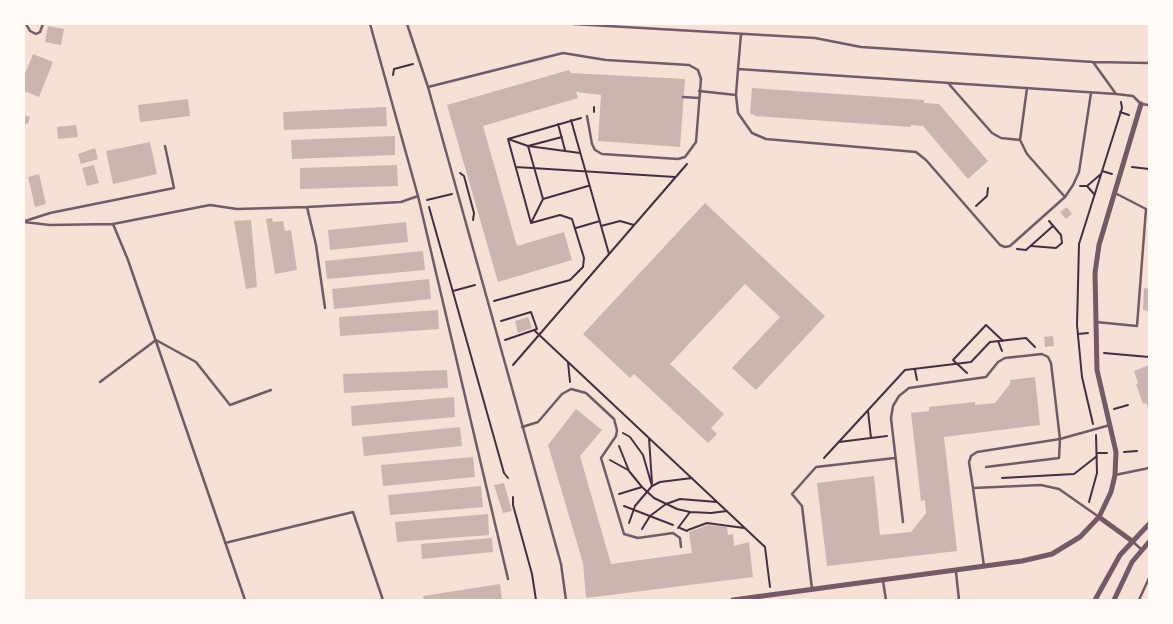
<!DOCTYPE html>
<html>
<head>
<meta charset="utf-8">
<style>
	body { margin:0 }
	#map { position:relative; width:1173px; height:624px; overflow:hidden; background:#f7e1d7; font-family:"Exo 2",sans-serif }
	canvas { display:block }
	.frame { position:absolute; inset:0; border:25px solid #fffaf5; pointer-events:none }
</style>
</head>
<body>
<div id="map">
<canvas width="1173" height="624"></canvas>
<div class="frame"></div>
</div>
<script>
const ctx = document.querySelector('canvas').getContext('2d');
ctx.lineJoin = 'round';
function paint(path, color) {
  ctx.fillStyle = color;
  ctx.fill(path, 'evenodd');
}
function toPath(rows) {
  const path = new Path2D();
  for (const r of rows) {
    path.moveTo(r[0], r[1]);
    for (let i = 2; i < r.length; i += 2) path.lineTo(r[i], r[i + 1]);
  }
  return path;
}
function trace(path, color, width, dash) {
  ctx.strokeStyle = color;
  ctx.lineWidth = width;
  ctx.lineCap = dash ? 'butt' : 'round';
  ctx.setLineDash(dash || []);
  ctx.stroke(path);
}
const building = toPath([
	[48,26,64,29,61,45,45,42],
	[33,54,53,62,39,97,24,91,24,76],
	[569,70,571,73,685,79,680,147,598,141,601,95,576,92,578,98,483,126,517,246,564,232,572,260,498,282,447,105],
	[752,88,924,100,924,103,939,104,988,161,968,179,923,126,911,125,911,127,755,116,755,115,750,114],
	[188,99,190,116,140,122,138,105],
	[386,107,387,126,284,130,283,112],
	[24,115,30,117,28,124,24,123],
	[76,125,78,137,58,139,57,127],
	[395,136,395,155,292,159,291,140],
	[150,142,157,174,113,184,106,151],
	[95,148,98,159,81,164,78,154],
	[94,165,99,183,87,186,82,168],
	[397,165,398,186,300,189,300,168],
	[39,174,46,204,35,207,28,177],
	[705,203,825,316,756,390,732,368,780,317,745,284,670,364,724,414,711,428,717,434,708,443,634,374,630,378,583,334],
	[1067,207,1072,214,1066,219,1060,212],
	[272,218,273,222,283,221,285,231,291,230,297,270,275,274,266,219],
	[251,220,257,287,246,289,234,221],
	[406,222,408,242,330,250,328,230],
	[423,251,425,270,327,279,325,261],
	[429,279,431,299,334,309,332,289],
	[1144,288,1149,289,1149,311,1143,310],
	[438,310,439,329,340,336,339,317],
	[528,317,532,328,518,333,515,321],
	[1053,336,1054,346,1045,347,1044,337],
	[1149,365,1149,411,1146,403,1143,404,1136,384,1138,383,1134,371],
	[447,370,448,388,344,393,343,374],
	[1035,377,1040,425,944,437,957,551,827,566,817,483,874,476,880,535,911,532,926,513,925,500,921,501,911,413,929,411,929,407,975,402,975,405,995,403,1010,384,1010,380],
	[454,397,455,417,352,426,351,406],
	[576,409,602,430,580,456,611,564,692,553,689,532,708,525,727,527,728,535,733,534,734,546,749,542,753,577,586,598,583,563,548,445],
	[460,427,462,446,364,456,362,437],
	[473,457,475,477,383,486,381,465],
	[504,483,512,511,503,513,494,485],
	[481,486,483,507,390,515,388,495],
	[488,514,489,535,397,542,395,522],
	[492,538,493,552,422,559,421,544],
	[500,584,502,600,424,600,423,596]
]);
const path = toPath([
	[393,75,394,69,413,64],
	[594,112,594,107],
	[1120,112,1129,115],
	[571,120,609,254],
	[558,124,565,150],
	[508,139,528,146,580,153],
	[516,167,675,177],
	[1132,167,1149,169],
	[1102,171,1112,174],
	[460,173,464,176,474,213,473,220],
	[1080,186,1087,186,1101,174],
	[1087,186,1094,194],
	[543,199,588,186],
	[427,200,452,194],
	[976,206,987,196,988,188],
	[429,207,504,473,508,478],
	[531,223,543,199,528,146,562,137],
	[601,226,620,221,634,225],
	[576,228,600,221],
	[1031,246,1056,248,1062,243,1061,235,1049,221],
	[1017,249,1026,250,1053,226],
	[453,291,475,285],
	[494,301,570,280,583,267,584,258,572,219,560,215,531,223,508,139,581,118],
	[501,321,531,312,537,329,505,340],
	[535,331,765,547,770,587],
	[1078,334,1088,333],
	[998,341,1002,351],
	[1104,353,1149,357],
	[568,362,570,382],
	[513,365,687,164],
	[915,370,917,380],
	[967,373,953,360,986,325,1003,341],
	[1114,409,1128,405],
	[868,411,871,438],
	[1093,424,1082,377,1077,325,1079,244,1122,108,1121,102],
	[623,433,630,437,643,455,652,486],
	[649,438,652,483],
	[839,442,887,436],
	[619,446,629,471,642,487,654,498,677,509,690,512,711,513,727,511],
	[1124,452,1137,451],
	[1097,453,1107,453],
	[824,458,905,370,971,362,990,342,1026,338,1035,347],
	[610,460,628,470],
	[1002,478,1074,474,1097,456],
	[619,494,642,487],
	[513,497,513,505,532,574,536,600],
	[1089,502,1097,473,1096,435],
	[624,506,673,525],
	[629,523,635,506,652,486,660,482,692,478],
	[678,528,690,512],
	[680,528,687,531],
	[642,529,650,516,666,504,680,499,717,502],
	[688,530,707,523,744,528]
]);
const service = toPath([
	[26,24,30,31,36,34,40,32,43,24],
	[370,24,418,196,508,579],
	[407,24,428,87,561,564,566,600],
	[573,24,815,38,861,47,1093,62,1149,63],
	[1093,62,1116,94],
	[738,69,741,34],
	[948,83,992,133,1001,138,1020,140],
	[428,87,563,53,606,60,689,65,698,70,701,79,696,142,685,157,678,159,602,154,595,150,592,144,587,116],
	[1027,88,1020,140,1027,154,1065,197],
	[699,91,736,95,738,69,1116,94,1133,96,1141,104,1149,105],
	[736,95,738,113,752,133,766,139,916,152,926,160,1000,245,1005,247,1010,246,1065,197,1073,185,1079,172,1091,93],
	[683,97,699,98],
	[307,207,316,245,325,308],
	[25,221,50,213,174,188,165,146],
	[24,222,50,225,113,224,210,205,237,209,307,207,401,202,418,196],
	[113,224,128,260,245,600],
	[1096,322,1137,326,1146,209,1115,193],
	[100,382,156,340,196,362,230,405,271,390],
	[522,427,538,422,562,394,571,389,586,393,614,419,617,430,616,436,601,458,624,534,638,538,673,533,680,538,681,547],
	[1115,475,1149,468],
	[973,488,969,462,971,456,977,452,1060,439,1110,425],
	[903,522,891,418,893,406,899,396,909,388,986,377,998,362,1005,358,1042,354,1048,357,1051,363,1060,439,1059,458,986,467],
	[1132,541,1141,549],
	[225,543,353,512,383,600],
	[984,566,973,488,1041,485,1059,489,1099,517],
	[956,572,959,600],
	[883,581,886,600],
	[812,589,802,506,792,494,816,467,895,458],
	[1139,600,1149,578]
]);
const minor = toPath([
	[1099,517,1132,541],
	[733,600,1022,561,1052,554,1080,537,1099,517,1111,492,1115,475,1116,452,1097,370,1095,273,1099,245,1141,104],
	[1095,600,1120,555,1149,524],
	[1114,600,1132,562,1149,542]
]);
paint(building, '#ccb4b1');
trace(path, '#4a2c40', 2);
trace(service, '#755966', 2.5);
trace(minor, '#755966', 5);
</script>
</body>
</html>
